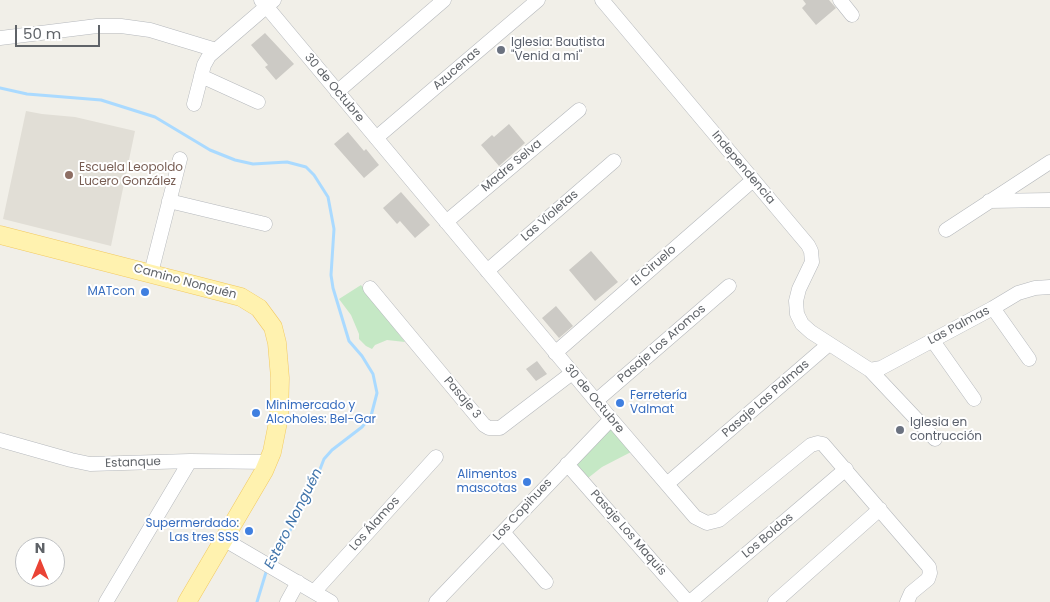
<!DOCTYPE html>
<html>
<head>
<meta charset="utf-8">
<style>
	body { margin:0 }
	#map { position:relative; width:1050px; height:602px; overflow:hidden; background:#f1efe8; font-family:Poppins,sans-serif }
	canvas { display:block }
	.north { position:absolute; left:15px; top:537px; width:50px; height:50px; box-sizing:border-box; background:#fff; border:1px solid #bfc1c3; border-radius:50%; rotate:0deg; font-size:14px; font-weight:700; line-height:20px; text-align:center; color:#5f6368 }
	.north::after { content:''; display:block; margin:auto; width:18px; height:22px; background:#ea4335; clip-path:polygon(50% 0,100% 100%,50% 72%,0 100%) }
	.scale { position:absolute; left:15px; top:25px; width:85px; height:22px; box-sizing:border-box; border:2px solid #5f6368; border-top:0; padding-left:6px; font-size:15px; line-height:18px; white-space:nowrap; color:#5f6368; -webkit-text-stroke:4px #fff; paint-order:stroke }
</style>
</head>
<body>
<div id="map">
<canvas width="1050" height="602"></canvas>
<div class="north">N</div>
<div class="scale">50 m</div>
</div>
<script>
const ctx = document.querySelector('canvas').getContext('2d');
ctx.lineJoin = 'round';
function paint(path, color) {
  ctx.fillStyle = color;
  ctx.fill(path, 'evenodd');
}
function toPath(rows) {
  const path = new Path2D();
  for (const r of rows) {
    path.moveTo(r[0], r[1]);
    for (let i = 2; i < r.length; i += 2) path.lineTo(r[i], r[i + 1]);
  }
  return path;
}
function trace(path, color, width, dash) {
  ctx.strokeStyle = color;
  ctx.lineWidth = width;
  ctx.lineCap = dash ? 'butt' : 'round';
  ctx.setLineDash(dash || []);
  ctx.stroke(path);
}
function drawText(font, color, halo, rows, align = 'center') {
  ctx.font = font + ' Poppins,sans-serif';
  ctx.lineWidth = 4;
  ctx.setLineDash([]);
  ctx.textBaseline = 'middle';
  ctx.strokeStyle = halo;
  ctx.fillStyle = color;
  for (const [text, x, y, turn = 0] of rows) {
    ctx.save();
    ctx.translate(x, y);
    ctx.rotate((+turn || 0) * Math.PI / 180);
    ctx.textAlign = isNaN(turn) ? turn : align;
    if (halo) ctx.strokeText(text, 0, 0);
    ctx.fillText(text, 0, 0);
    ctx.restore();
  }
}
const education = toPath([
	[26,111,42,114,75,117,135,131,111,246,3,219]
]);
const green = toPath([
	[361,285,405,342,387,340,375,345,372,349,366,346,359,339,359,334,351,315,339,299],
	[610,422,631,452,602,467,588,478,571,464]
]);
const stream = toPath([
	[0,88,27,94,101,100,155,117,210,150,235,160,253,164,287,162,306,167,314,175,328,197,334,229,331,275,333,288,349,341,362,356,373,374,377,393,371,416,362,427,332,450,324,459,315,482,293,526,270,561],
	[257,602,267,569]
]);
const building = toPath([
	[803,0,829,0,836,8,816,25,802,8,806,4],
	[265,33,294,64,276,80,265,67,268,65,251,45],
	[509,124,525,143,499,166,481,145,492,135,494,137],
	[348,132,364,151,366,149,379,165,364,178,334,144],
	[401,192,430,225,415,238,400,221,397,224,383,208],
	[591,251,618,282,595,301,569,270],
	[556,306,573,326,559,338,542,318],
	[537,361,547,374,536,381,526,369]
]);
const minor = toPath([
	[261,0,611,419,695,517,707,523,719,520,811,445,818,443,823,444,929,567,930,573,928,579,911,593,907,602],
	[602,0,808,245,811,251,812,262,799,289,796,301,797,314,802,324,811,332,870,370,935,439],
	[840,0,852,15],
	[0,38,97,26,121,26,150,30,216,50],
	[201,76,258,102],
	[337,92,444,0],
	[194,104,204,65,209,56,274,0],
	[376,138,538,0],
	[169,201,265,224],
	[989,201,1050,200],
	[446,222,579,110],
	[946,230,1050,162],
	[487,271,614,161],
	[151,273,180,159],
	[370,288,484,425,489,428,500,428,572,373],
	[993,308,1029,359],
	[933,341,974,399],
	[555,353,753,180],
	[870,370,881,368,993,308,1018,293,1035,288,1050,287],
	[596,401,729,286],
	[0,440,71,460,90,464,190,461,269,462],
	[567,464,688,602],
	[667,484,829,344],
	[503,532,546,582],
	[225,540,331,602],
	[314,592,436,457],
	[106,602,190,461],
	[287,602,298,582],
	[436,602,611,419],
	[690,602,846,469],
	[775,602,880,509]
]);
const major = toPath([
	[0,235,241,297,259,308,273,327,277,343,280,378,279,417,272,452,264,471,187,602]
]);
const markers = [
	[501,50,5,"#6b7280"],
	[69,175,5,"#8d6e63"],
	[145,292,5,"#3f7fe0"],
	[620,403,5,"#3f7fe0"],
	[256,413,5,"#3f7fe0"],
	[900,430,5,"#6b7280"],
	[527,482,5,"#3f7fe0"],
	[249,531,5,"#3f7fe0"]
];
const worshipNames = [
	["Iglesia: Bautista",511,43],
	["\"Venid a mi\"",511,57],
	["Iglesia en",910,423],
	["contrucción",910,437]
];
const streetNames = [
	["Azucenas",457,69,-41],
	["30 de Octubre",334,88,50],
	["Madre Selva",512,166,-40],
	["Independencia",743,168,50],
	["Las Violetas",550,216,-41],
	["El Ciruelo",654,266,-41],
	["Camino Nonguén",185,282,15],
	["Las Palmas",959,326,-28],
	["Pasaje Los Aromos",662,344,-41],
	["Pasaje 3",462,398,50],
	["30 de Octubre",594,399,50],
	["Pasaje Las Palmas",766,399,-41],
	["Estanque",133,463,-2],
	["Los Copihues",523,510,-47],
	["Los Álamos",375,524,-48],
	["Pasaje Los Maquis",628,533,49],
	["Los Boldos",768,536,-40]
];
const educationNames = [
	["Escuela Leopoldo",79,168],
	["Lucero González",79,182]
];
const shopNames = [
	["MATcon",135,292],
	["Ferretería",630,396,"left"],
	["Valmat",630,410,"left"],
	["Minimercado y",266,406,"left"],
	["Alcoholes: Bel-Gar",266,420,"left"],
	["Alimentos",517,475],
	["mascotas",517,489],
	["Supermerdado:",239,524],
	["Las tres SSS",239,538]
];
const waterNames = [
	["Estero Nonguén",294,519,-63]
];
paint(education, '#e1ded6');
paint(green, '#c5e8c5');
trace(stream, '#aadaff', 3);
paint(building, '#cccac5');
trace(minor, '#b5b8bc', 15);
trace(major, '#f2c960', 19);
trace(minor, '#fff', 14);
trace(major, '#fff2af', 18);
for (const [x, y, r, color] of markers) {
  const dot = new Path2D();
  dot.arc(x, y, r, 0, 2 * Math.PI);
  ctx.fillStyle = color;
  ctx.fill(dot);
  trace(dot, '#fff', 2);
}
drawText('12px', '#5b616d', '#fff', worshipNames, 'left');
drawText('12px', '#5f6368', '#fff', streetNames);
drawText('12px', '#785e54', '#fff', educationNames, 'left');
drawText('12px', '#366cbe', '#fff', shopNames, 'right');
drawText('italic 14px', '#4174aa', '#fff', waterNames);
</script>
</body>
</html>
